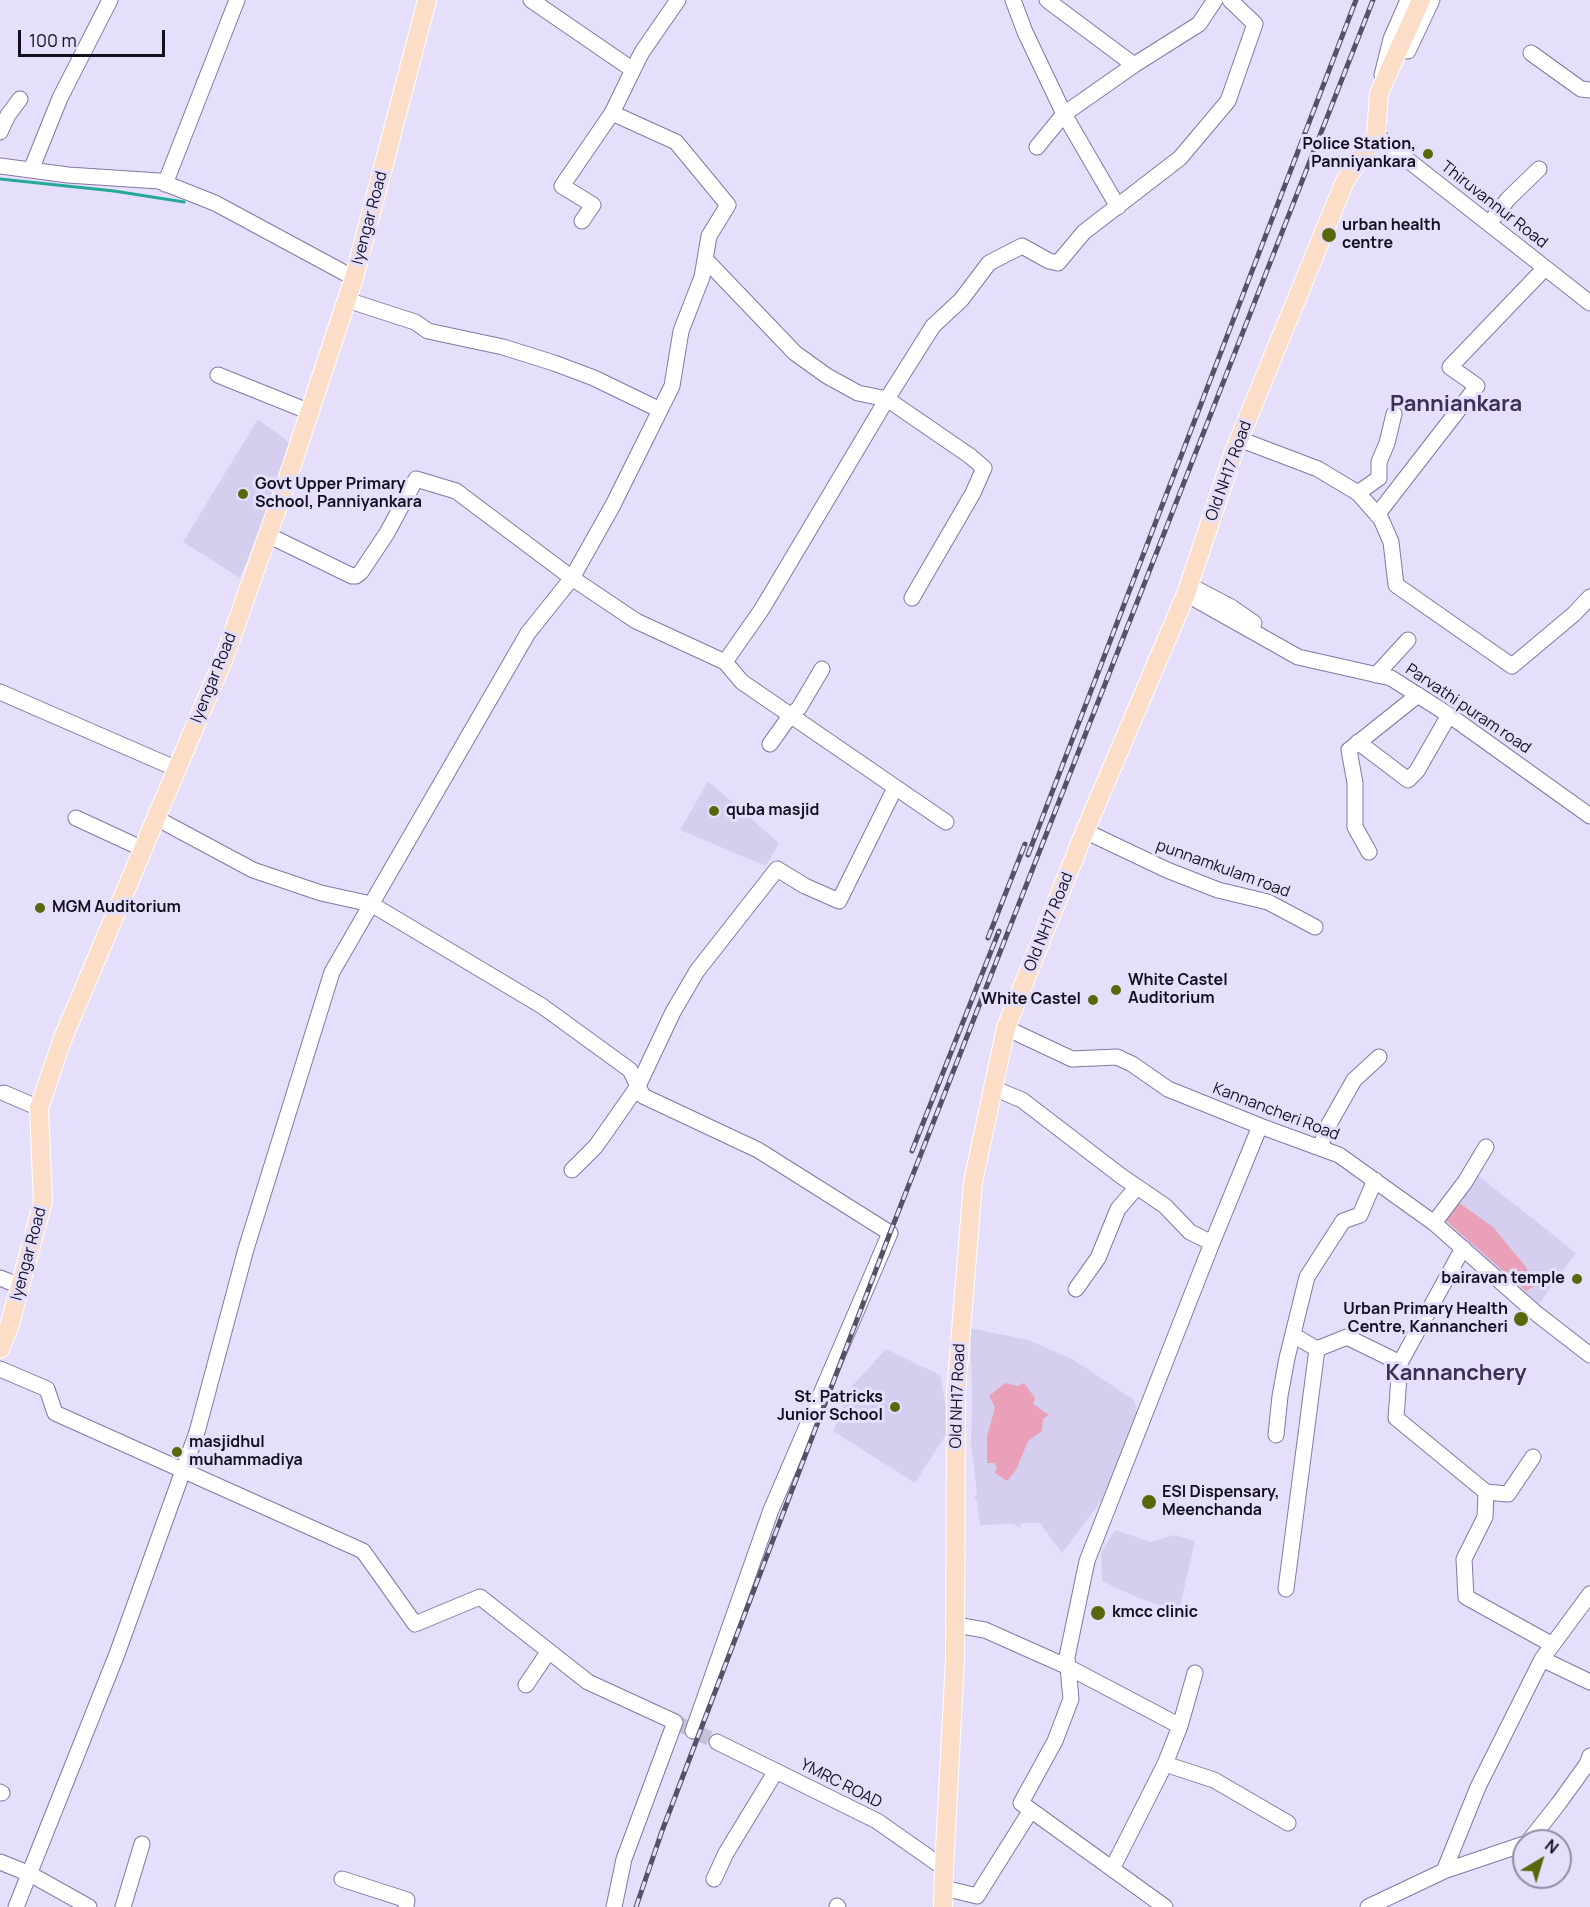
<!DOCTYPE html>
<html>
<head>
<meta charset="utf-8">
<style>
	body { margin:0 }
	#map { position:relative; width:1590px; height:1907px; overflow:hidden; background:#e6dffc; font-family:Manrope,sans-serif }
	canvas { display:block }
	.north { position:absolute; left:1512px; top:1829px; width:60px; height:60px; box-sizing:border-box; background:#e6dffc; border:2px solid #928ca4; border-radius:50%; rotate:38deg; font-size:16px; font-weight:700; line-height:24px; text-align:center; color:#140f1f }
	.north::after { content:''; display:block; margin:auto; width:21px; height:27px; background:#5a660a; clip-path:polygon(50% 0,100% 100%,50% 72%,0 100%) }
	.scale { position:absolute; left:18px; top:30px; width:147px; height:27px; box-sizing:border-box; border:3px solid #140f1f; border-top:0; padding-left:8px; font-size:18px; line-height:21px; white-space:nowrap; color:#140f1f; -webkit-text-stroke:4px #e6dffc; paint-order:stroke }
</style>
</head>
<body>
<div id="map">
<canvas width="1590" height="1907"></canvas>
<div class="north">N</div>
<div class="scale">100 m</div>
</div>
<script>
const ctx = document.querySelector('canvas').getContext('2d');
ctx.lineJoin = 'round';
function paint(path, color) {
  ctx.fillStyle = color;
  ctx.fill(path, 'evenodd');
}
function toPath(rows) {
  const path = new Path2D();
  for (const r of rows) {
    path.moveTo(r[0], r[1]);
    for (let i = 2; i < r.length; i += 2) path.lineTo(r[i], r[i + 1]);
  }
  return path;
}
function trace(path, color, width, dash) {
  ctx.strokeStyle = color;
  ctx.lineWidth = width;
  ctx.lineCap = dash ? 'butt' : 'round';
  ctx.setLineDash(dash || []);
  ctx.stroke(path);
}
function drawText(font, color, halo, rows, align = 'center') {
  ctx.font = font + ' Manrope,sans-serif';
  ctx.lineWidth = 6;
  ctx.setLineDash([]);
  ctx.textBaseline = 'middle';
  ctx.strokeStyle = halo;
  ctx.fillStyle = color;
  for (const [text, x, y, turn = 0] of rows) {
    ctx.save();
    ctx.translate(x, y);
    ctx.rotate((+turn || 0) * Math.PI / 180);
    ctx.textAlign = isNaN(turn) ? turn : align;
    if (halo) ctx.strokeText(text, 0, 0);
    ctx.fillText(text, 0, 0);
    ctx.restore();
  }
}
const built = toPath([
	[258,419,294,446,240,578,183,542],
	[708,781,779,843,766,866,680,830],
	[1476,1174,1576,1253,1536,1308,1438,1221],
	[970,1328,1028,1340,1072,1359,1134,1400,1139,1417,1105,1496,1062,1553,1040,1523,1022,1523,1020,1528,1013,1524,980,1525,977,1501,973,1498,977,1494,971,1443,972,1397],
	[886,1349,940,1375,950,1428,915,1483,833,1431,852,1386],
	[1115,1530,1151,1542,1174,1535,1195,1541,1179,1611,1138,1598,1102,1581,1101,1553]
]);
const green = toPath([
	[1458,1202,1493,1227,1526,1267,1530,1276,1539,1283,1526,1291,1443,1218],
	[1005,1383,1018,1386,1024,1383,1035,1398,1033,1404,1049,1415,1043,1419,1042,1431,1028,1441,1016,1470,1007,1481,995,1473,997,1466,994,1463,987,1463,987,1437,995,1407,989,1396]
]);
const stream = toPath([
	[0,179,114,191,184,202]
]);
const minorTunnel = toPath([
	[675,1722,717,1742]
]);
const minor = toPath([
	[1013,0,1025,32,1064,114,1118,207],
	[1047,0,1134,65],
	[1408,51,1432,0],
	[1531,53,1581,89,1590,90],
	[633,70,642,52,678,0],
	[1382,75,1391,39,1408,0],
	[1378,126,1376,135,1590,303],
	[0,132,8,115,20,99],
	[1037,147,1064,114,1134,65,1199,24,1215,0],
	[0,166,68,175,159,181,215,203,354,278],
	[31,170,60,98,110,0],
	[165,184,237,0],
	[582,221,593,205,562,186,612,113],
	[1489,224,1508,199,1539,169],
	[705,259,795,353,827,376,858,393,887,399,970,456,984,468,973,493,912,598],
	[347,300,415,322,428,331,503,347,554,363,594,378,660,410],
	[218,375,310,412],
	[1239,439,1318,469,1358,493,1381,519,1391,542,1396,585,1512,666,1574,614,1590,597],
	[1358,493,1379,478,1379,462,1387,443,1394,414],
	[1377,515,1477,386,1450,367,1545,268],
	[268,535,352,576,356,576,361,572,387,533,416,479,456,491,572,578,636,621,725,662,742,682,946,822],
	[1189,585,1231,607,1254,623],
	[1186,594,1298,657,1391,678,1449,715,1590,816],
	[725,662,762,609,887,399,933,326,961,300,989,263,1022,246,1049,261,1058,263,1084,232,1180,158,1228,101,1255,24,1230,0],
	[1376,675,1408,640],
	[0,692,177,769],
	[1358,742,1408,780,1417,771,1449,715],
	[770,744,790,716,799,708,822,669],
	[76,818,143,849],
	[156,818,253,870,321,893,371,904,542,1006,630,1070,643,1096,758,1150,890,1233,771,1510,693,1731],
	[1085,831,1167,870,1218,890,1268,902,1315,927],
	[1369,852,1355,827,1355,783,1349,750,1418,695],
	[1006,1028,1072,1059,1117,1057,1132,1064,1168,1089,1260,1126,1339,1155,1434,1223,1537,1314,1590,1355],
	[993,1088,1022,1100,1121,1176,1165,1206,1190,1232,1212,1243],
	[4,1093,39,1108],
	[1320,1148,1328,1126,1354,1080,1379,1057],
	[572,1170,596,1146,638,1086,673,1012,697,971,777,869,805,886,839,901,895,788],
	[1434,1223,1465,1182,1486,1147],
	[0,1278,20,1286],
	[1076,1289,1098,1258,1118,1209,1137,1187],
	[1317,1349,1347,1337,1400,1363,1396,1418,1486,1492,1485,1517,1464,1559,1466,1597,1551,1644],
	[1400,1363,1463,1248],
	[0,1369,47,1389,55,1413,363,1551,415,1624,480,1597,588,1682,675,1722,624,1859,614,1907],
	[1276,1435,1280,1396,1287,1358,1307,1277,1343,1221,1360,1215,1375,1180],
	[1486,1492,1508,1494,1533,1457],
	[1286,1589,1317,1349,1293,1335],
	[956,1625,985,1630,1068,1667,1180,1726],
	[1542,1659,1590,1682],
	[526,1685,549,1651],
	[717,1742,877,1821,944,1868],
	[1165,1764,1214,1780,1288,1823],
	[0,1792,2,1793],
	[1529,1841,1559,1803,1587,1764,1590,1756],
	[0,1862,30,1874,89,1907],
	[1112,1869,1165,1764,1180,1726,1195,1673],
	[1444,1871,1478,1787,1542,1659,1590,1594],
	[342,1879,407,1900,406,1907],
	[714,1879,726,1853,776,1771],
	[944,1888,977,1896,1031,1810],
	[837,1906,838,1907],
	[16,1907,117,1654,197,1432,246,1249,332,972,528,633,572,578,613,505,672,386,681,331,702,277,709,236,728,205,676,142,612,113,633,70,531,0],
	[123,1907,142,1844],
	[1165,1907,1021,1803,1055,1741,1071,1699,1067,1657,1087,1561,1212,1243,1260,1126],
	[1368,1907,1444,1871,1524,1844]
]);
const major = toPath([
	[0,1349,9,1327,43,1202,39,1108,63,1038,226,653,285,486,354,278,427,0],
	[943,1907,944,1868,955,1660,956,1393,973,1182,1006,1028,1085,831,1186,594,1233,454,1345,181,1376,135,1379,93,1421,0]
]);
const rail = toPath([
	[1028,855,1356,0],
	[988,938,1025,844],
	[912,1151,999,931],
	[636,1907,662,1831,890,1233,1373,0]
]);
const markers = [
	[1428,154,6,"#5a660a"],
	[1329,235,8,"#5a660a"],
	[243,494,6,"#5a660a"],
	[714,811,6,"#5a660a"],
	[40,908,6,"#5a660a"],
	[1116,990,6,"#5a660a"],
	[1093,1000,6,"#5a660a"],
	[1577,1279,6,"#5a660a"],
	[1521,1319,8,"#5a660a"],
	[895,1407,6,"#5a660a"],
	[177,1452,6,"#5a660a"],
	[1149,1502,8,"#5a660a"],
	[1098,1613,8,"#5a660a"]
];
const poiNames = [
	["Police Station,",1416,145,"right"],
	["Panniyankara",1416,163,"right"],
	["urban health",1342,226],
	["centre",1342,244],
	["Govt Upper Primary",255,485],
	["School, Panniyankara",255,503],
	["quba masjid",726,811],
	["MGM Auditorium",52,908],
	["White Castel",1128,981],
	["Auditorium",1128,999],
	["White Castel",1081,1000,"right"],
	["bairavan temple",1565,1279,"right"],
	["Urban Primary Health",1508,1310,"right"],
	["Centre, Kannancheri",1508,1328,"right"],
	["St. Patricks",883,1398,"right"],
	["Junior School",883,1416,"right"],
	["masjidhul",189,1443],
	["muhammadiya",189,1461],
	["ESI Dispensary,",1162,1493],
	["Meenchanda",1162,1511],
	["kmcc clinic",1112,1613]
];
const streetNames = [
	["Thiruvannur Road",1494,205,38],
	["Iyengar Road",370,218,-75],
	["Old NH17 Road",1229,471,-70],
	["Iyengar Road",214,678,-68],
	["Parvathi puram road",1468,709,34],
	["punnamkulam road",1223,869,20],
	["Old NH17 Road",1049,922,-68],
	["Kannancheri Road",1276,1112,21],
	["Iyengar Road",29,1254,-75],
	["Old NH17 Road",958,1396,-88],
	["YMRC ROAD",841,1784,27]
];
const districtNames = [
	["Panniankara",1456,405],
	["Kannanchery",1456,1374]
];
paint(built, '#d6ceee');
paint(green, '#eaa0b9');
trace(stream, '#24a897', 3);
trace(minorTunnel, '#c6c0db', 15, [15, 8]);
trace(minor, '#8377a2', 17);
trace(major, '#fff', 20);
trace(minor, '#fff', 15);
trace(major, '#fbddc8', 18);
trace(rail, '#575166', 5);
trace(rail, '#e6dffc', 3, [9]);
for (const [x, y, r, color] of markers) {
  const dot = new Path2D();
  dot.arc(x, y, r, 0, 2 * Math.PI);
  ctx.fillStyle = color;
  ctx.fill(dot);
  trace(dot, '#e6dffc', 2);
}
drawText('bold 16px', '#140f1f', '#e6dffc', poiNames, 'left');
drawText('16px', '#140f1f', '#e6dffc', streetNames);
drawText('bold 22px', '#3b2f55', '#e6dffc', districtNames);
</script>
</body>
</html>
